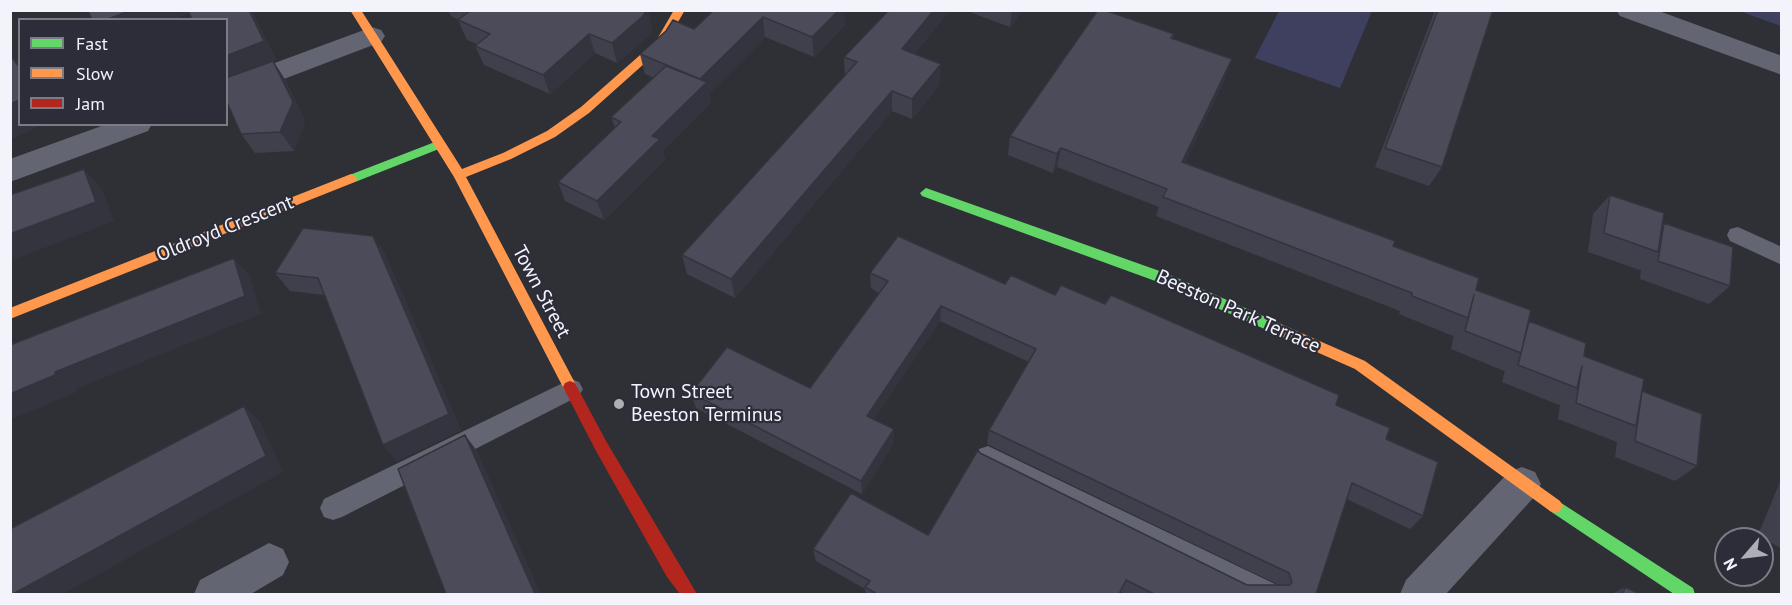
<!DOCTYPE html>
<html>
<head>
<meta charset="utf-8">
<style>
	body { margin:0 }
	#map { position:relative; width:1792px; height:605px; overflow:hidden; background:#2f3036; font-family:"PT Sans",sans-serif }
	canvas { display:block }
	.frame { position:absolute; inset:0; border:12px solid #f3f3fb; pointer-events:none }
	.legend { position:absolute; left:18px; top:18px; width:210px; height:108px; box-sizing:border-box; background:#2c2d39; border:2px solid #7c7c87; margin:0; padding:8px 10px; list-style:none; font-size:18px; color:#f3f3fb }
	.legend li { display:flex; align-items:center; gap:12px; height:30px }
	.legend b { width:30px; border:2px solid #7c7c87 }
	.north { position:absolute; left:1714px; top:527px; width:60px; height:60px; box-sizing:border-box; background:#2c2d39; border:2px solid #7c7c87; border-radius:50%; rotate:242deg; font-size:16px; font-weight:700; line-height:24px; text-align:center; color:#f3f3fb }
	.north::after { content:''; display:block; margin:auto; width:21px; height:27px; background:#aeafb6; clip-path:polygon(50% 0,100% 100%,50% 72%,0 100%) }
</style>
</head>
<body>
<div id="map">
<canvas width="1792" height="605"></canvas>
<div class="frame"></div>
<ul class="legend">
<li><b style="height:8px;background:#63d668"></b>Fast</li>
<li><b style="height:8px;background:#ff974d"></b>Slow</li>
<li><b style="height:8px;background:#b3261e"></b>Jam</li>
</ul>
<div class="north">N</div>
</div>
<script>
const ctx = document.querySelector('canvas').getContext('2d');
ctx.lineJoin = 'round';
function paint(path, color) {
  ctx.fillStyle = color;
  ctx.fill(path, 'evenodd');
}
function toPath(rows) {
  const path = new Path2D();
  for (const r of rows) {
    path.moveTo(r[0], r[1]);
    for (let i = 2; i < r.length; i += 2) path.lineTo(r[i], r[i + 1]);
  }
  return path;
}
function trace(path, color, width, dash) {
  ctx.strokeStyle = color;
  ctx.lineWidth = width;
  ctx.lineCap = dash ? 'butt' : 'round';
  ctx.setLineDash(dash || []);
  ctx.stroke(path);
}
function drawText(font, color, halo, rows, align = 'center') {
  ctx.font = font + ' "PT Sans",sans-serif';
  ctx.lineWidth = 4.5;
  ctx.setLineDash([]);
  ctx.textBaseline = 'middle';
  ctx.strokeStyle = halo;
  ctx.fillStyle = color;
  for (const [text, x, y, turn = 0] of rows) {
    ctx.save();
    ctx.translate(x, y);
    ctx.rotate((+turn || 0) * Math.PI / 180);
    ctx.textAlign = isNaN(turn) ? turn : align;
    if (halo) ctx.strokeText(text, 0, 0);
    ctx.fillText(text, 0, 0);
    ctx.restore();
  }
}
const green = toPath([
	[1279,11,1372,11,1340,88,1255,58],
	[1739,11,1781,11,1781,26]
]);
const lane = toPath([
	[1738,227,1782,247,1782,265,1730,241,1727,235,1730,229,1738,227],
	[571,379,579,382,583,389,579,396,342,517,333,520,324,517,320,508,324,499,571,379],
	[988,446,1277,585,1280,594,1239,594,979,465,975,457,979,449,988,446]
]);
const street = toPath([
	[1616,10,1656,10,1782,56,1782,75,1620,16,1616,10],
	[372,27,381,30,385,36,381,42,226,101,226,81,372,27],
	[107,124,152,124,148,131,10,182,10,159,107,124],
	[1522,467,1535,472,1541,484,1535,496,1446,594,1400,594,1406,580,1509,472,1522,467],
	[269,543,283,549,289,562,283,575,251,594,194,594,200,580,269,543]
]);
const fast = toPath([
	[440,140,446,144,444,147,355,182,347,182,345,179,347,176,440,140],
	[926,188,1168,274,1279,323,1281,327,1279,331,1269,331,1158,282,922,196,920,193,926,188],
	[1555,499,1693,588,1695,594,1674,594,1550,511,1547,506,1550,501,1555,499]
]);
const slow = toPath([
	[350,10,361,10,462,169,503,153,547,131,581,107,656,41,674,10,685,10,664,46,589,113,555,137,511,159,466,177,575,383,577,387,575,391,570,393,565,391,454,177,350,10],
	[351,174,355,176,357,179,355,182,10,319,10,308,351,174],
	[1274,321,1365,361,1560,501,1563,506,1560,511,1555,513,1550,511,1355,369,1269,331,1267,327,1269,323,1274,321]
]);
const jam = toPath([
	[570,381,575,383,606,441,697,594,680,594,667,577,596,451,565,391,563,387,565,383,570,381]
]);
const wall = toPath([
	[88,10,251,10,276,60,273,61,286,81,305,121,294,151,255,153,241,134,226,20,189,13,172,20,92,20],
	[448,10,648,10,652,29,648,36,617,63,595,53,550,94,484,65,475,46,477,44,467,40,458,20,459,20,451,16],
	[714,10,844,10,845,25,814,57,765,37,709,93,711,102,663,150,665,159,604,220,565,201,558,182,615,128,611,117,654,78,645,74,640,54,666,31,694,29],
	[889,10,950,10,915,53,940,84,912,119,892,111,735,298,687,274,682,255,845,76,844,57],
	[972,10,1023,10,1010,27,972,13],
	[1435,10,1493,10,1442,167,1429,186,1375,167],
	[1174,34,1173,39,1225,79,1185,162,1393,246,1476,290,1642,392,1697,466,1675,481,1615,457,1617,442,1558,419,1560,404,1559,405,1502,382,1505,370,1504,371,1451,349,1454,334,1453,336,1399,314,1400,311,1156,216,1159,207,1057,167,1053,173,1008,155,1010,136],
	[1610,195,1663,224,1730,286,1709,304,1640,279,1641,269,1640,270,1588,252,1593,214],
	[373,236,385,254,461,430,397,461,383,445,325,295,290,291,275,273],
	[870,273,1005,284,1055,295,1336,405,1386,439,1423,516,1410,529,1347,499,1316,594,1126,594,1120,592,1119,594,866,594,865,589,816,561,813,549,928,535,980,453,1247,585,1279,585,987,444,989,430,1029,362,940,321,874,419,894,429,894,443,862,494,696,408,691,393,810,388,879,293,871,288],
	[1782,477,1782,549,1758,535],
	[1625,587,1640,594,1612,594]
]);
const shadedWall = toPath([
	[131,10,192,10,193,12,172,20,106,20],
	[249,10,251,10,276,60,273,61,286,81,305,121,294,151,280,132,226,79,226,56],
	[648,10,652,29,648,36,617,63,612,43],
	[839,10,844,10,845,25,814,57,812,37],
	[934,10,950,10,902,69,902,49],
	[1012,10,1023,10,1010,27],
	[763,17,765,37,709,93,711,102,663,150,665,159,604,220,597,201,700,79],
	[589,34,595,53,550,94,543,75],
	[10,54,20,64,20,68,10,55],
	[1232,59,1225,79,1176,181,1182,162],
	[941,64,940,84,912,119,912,99],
	[892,91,892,111,735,298,731,279],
	[20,100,20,124,44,124,10,140,10,104],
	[1061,148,1057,167,1053,173,1057,154],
	[84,169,102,189,114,221,10,261,10,234],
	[373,236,385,254,461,430,397,461,383,445],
	[234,258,250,276,261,314,76,389,77,392,10,420,10,394],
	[941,306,940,321,867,430,867,416],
	[244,406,261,423,283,472,63,594,13,594],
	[894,429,894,443,862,494,861,481],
	[465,435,477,451,541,594,535,594]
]);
const building = toPath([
	[88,10,131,10,106,20,92,20,88,10],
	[188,10,249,10,264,41,226,56,226,20,192,20,188,10],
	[471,10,647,10,643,16,612,43,589,34,543,75,475,46,490,34,458,20,471,10],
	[714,10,839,10,812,37,763,17,700,79,640,54,666,31,673,20,694,29,714,10],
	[889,10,934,10,902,49,941,64,912,99,892,91,731,279,682,255,857,62,844,57,889,10],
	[1098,10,1104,10,1174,34,1171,38,1232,59,1182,162,1395,241,1393,246,1479,278,1476,290,1531,310,1521,353,1465,331,1474,295,1468,318,1412,296,1412,293,1163,197,1167,189,1061,148,1057,154,1010,136,1098,10],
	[1438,10,1493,10,1442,167,1385,148,1438,10],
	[10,55,20,68,20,100,10,104,10,55],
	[273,61,293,102,280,132,241,134,226,100,226,78,273,61],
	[666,66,707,82,652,136,660,139,597,201,558,182,621,122,611,117,666,66],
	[84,169,96,202,10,234,10,195,84,169],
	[1610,195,1664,213,1658,252,1604,233,1610,195],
	[1664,223,1733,247,1730,286,1658,261,1664,223],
	[303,228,373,236,449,414,383,445,318,278,275,273,303,228],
	[898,236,1005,284,1011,275,1055,295,1061,285,1105,304,1111,295,1339,395,1336,405,1390,428,1386,439,1438,462,1423,516,1352,483,1316,594,1154,594,1126,580,1119,594,877,594,865,587,870,581,813,549,851,493,928,535,978,450,980,453,1247,585,1290,585,1292,582,1289,573,989,430,1036,349,941,306,867,416,894,429,861,481,691,393,727,347,810,388,888,281,870,273,898,236],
	[234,258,245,296,55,372,55,375,10,394,10,345,234,258],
	[1529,321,1586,343,1584,356,1644,379,1636,426,1576,403,1582,366,1577,388,1518,365,1529,321],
	[1642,391,1702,414,1697,466,1635,441,1642,391],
	[244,406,266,456,13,594,10,594,10,529,244,406],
	[465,435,535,594,446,594,398,469,465,435],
	[1625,587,1640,594,1623,594,1625,587]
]);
const markers = [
	[619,404,6,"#aeafb6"]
];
const streetNames = [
	["Oldroyd Crescent",225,229,-22],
	["Town Street",541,292,62],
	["Beeston Park Terrace",1238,312,24]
];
const poiNames = [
	["Town Street",631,392],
	["Beeston Terminus",631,415]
];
paint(green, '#3f4060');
paint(lane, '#646572');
paint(street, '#646572');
paint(fast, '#63d668');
paint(slow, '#ff974d');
paint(jam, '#b3261e');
paint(wall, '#40404d');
paint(shadedWall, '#34343e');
paint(building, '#4b4b59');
trace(building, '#34343e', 1.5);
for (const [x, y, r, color] of markers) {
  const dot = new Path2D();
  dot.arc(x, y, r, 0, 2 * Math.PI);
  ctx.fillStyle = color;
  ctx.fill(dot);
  trace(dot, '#2c2d39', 2);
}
drawText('20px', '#f3f3fb', '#2c2d39', streetNames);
drawText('20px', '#f3f3fb', '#2c2d39', poiNames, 'left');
</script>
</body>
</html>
